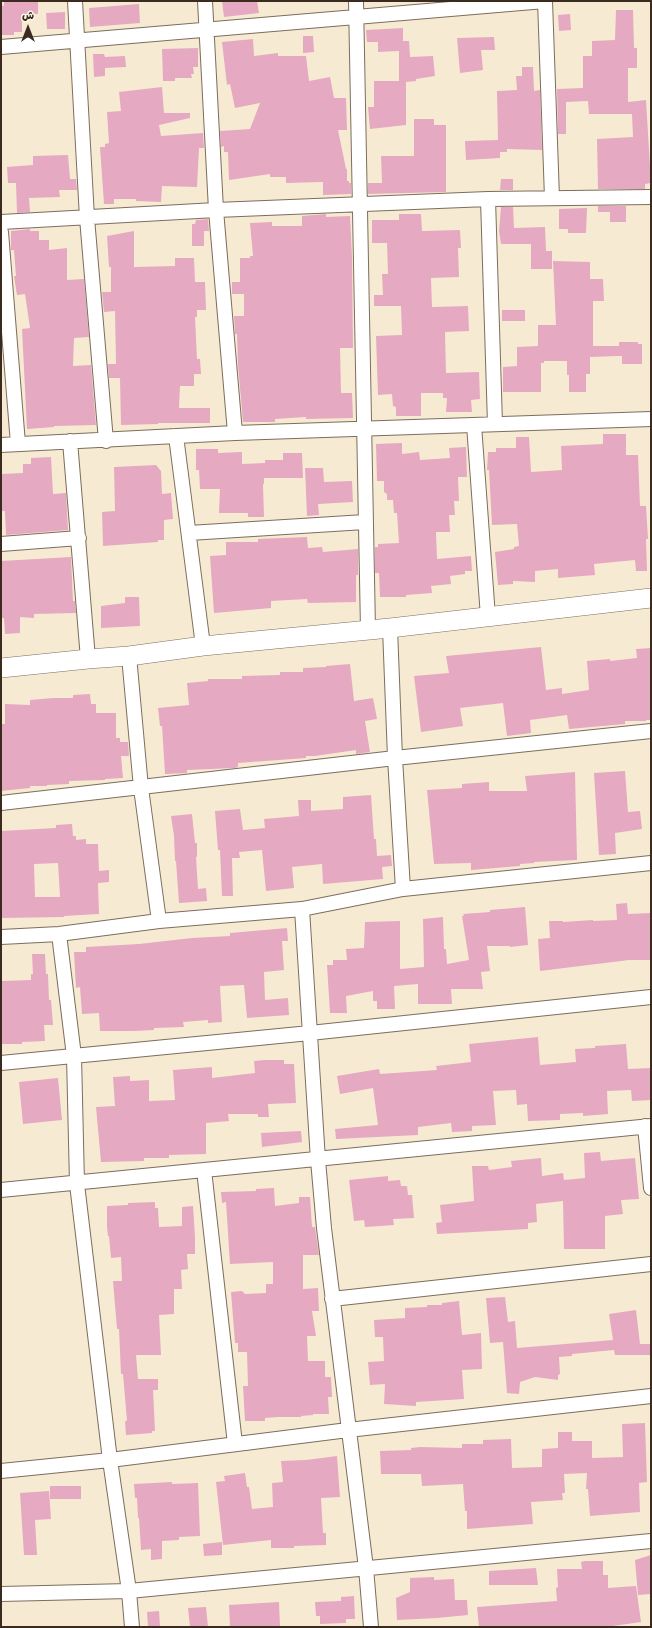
<!DOCTYPE html>
<html>
<head>
<meta charset="utf-8">
<style>
	body { margin:0 }
	#map { position:relative; width:652px; height:1628px; overflow:hidden; background:#f7ead3; font-family:"Comic Neue","Playpen Sans Arabic",sans-serif }
	canvas { display:block }
	.frame { position:absolute; inset:0; border:2px solid #3b2a1e; pointer-events:none }
	.north { position:absolute; left:8px; top:8px; width:40px; height:40px; -webkit-text-stroke:3px #fcf5e5; paint-order:stroke; rotate:0deg; font-size:11px; font-weight:700; line-height:16px; text-align:center; color:#3b2a1e }
	.north::after { content:''; display:block; margin:auto; width:14px; height:18px; background:#3b2a1e; clip-path:polygon(50% 0,100% 100%,50% 72%,0 100%) }
</style>
</head>
<body>
<div id="map">
<canvas width="652" height="1628"></canvas>
<div class="frame"></div>
<div class="north">ش</div>
</div>
<script>
const ctx = document.querySelector('canvas').getContext('2d');
ctx.lineJoin = 'round';
function paint(path, color) {
  ctx.fillStyle = color;
  ctx.fill(path, 'evenodd');
}
function toPath(rows) {
  const path = new Path2D();
  for (const r of rows) {
    path.moveTo(r[0], r[1]);
    for (let i = 2; i < r.length; i += 2) path.lineTo(r[i], r[i + 1]);
  }
  return path;
}
function trace(path, color, width, dash) {
  ctx.strokeStyle = color;
  ctx.lineWidth = width;
  ctx.lineCap = dash ? 'butt' : 'round';
  ctx.setLineDash(dash || []);
  ctx.stroke(path);
}
const building = toPath([
	[222,1,257,1,259,13,224,17],
	[4,2,38,2,38,14,22,14,22,32,14,32,14,35,1,35,1,5,4,6],
	[139,4,140,23,90,27,89,8],
	[616,10,633,10,634,48,637,48,637,68,628,68,628,102,646,100,651,183,645,184,645,189,598,189,597,139,633,137,632,114,589,114,588,101,566,102,566,134,558,134,557,89,583,88,583,56,592,56,592,41,615,40],
	[65,12,65,29,47,29,46,13],
	[570,14,571,30,559,31,558,15],
	[403,28,403,41,409,41,410,57,433,56,435,76,416,79,416,81,406,82,406,125,370,129,368,107,374,107,374,81,399,81,399,51,378,52,378,42,367,42,366,30],
	[303,36,313,36,314,52,303,53],
	[494,37,495,50,481,50,483,70,460,73,457,38],
	[253,39,254,56,278,53,278,56,306,56,309,81,330,77,334,98,346,98,347,130,338,130,346,169,347,169,347,181,349,181,349,183,351,183,351,194,323,195,323,182,286,183,286,177,270,177,270,174,229,180,228,152,224,152,224,146,221,147,220,131,250,129,260,103,235,108,230,84,227,85,222,42],
	[198,48,198,67,193,67,194,74,191,74,192,78,175,78,175,81,163,81,162,49],
	[93,54,104,54,105,57,125,56,126,67,105,68,105,76,94,77],
	[522,67,533,67,534,91,540,90,542,150,507,149,507,152,500,152,500,158,466,160,465,141,498,140,497,91,517,90,516,76,522,76],
	[162,87,164,113,190,113,190,118,159,125,161,136,203,133,204,148,199,148,197,187,162,186,161,202,136,201,136,199,114,199,114,204,104,204,100,147,105,147,105,144,109,143,107,112,121,111,119,92],
	[414,119,434,119,434,125,446,125,446,192,368,194,368,183,382,183,381,156,414,156],
	[68,155,70,179,76,179,77,190,59,190,60,197,29,198,30,212,17,213,16,183,8,183,7,167,33,165,33,156],
	[501,179,513,179,513,190,500,190],
	[598,206,626,206,626,222,610,222,610,212,598,212],
	[501,207,513,207,514,228,545,227,546,251,552,251,552,269,531,269,531,244,501,244,499,231],
	[587,208,586,233,568,233,568,229,559,229,559,209],
	[326,214,326,217,350,216,352,256,353,348,340,348,341,393,352,393,353,418,306,419,306,417,275,419,275,422,243,422,238,365,237,334,235,334,234,316,244,316,244,294,232,294,232,282,240,282,240,258,250,258,250,256,253,256,250,223,272,222,272,226,302,226,302,216],
	[399,214,421,214,422,231,460,230,461,248,458,248,459,277,431,278,432,307,468,306,469,331,445,332,446,373,479,372,480,399,471,400,472,412,446,412,447,398,443,398,443,393,421,393,421,416,396,416,396,407,393,406,392,394,378,395,376,336,402,335,401,306,374,306,374,295,383,295,382,274,388,274,387,243,372,243,372,220,399,220],
	[208,219,209,231,204,231,204,246,192,246,192,224,195,224,196,220],
	[30,229,30,231,39,231,39,240,49,240,49,250,67,248,67,280,84,279,89,337,74,338,73,366,91,365,96,425,54,426,54,427,27,429,22,329,30,328,25,294,17,295,14,276,16,276,14,250,11,250,11,231],
	[134,231,134,267,175,266,175,258,194,258,195,282,205,282,206,310,197,310,197,317,195,317,197,359,200,359,201,374,194,374,194,386,180,386,179,408,210,408,210,423,158,423,158,424,121,425,120,378,109,378,108,364,116,364,115,311,104,312,102,292,111,292,111,267,109,267,107,236],
	[553,261,590,262,590,279,603,279,604,301,593,301,593,346,619,346,619,356,590,357,590,374,586,374,586,392,569,392,569,375,567,375,567,361,544,361,544,363,541,363,541,392,503,392,503,367,517,366,517,347,538,346,538,325,556,325],
	[502,310,525,310,525,321,502,321],
	[619,342,638,342,638,344,642,344,642,364,622,364,622,356,619,356],
	[603,434,626,434,626,455,638,455,640,506,646,506,648,539,646,539,647,571,636,571,635,560,594,564,595,575,558,578,558,569,535,571,535,582,513,581,513,584,498,585,495,552,514,549,514,547,519,546,517,524,492,525,489,470,487,470,488,452,496,452,496,448,516,448,516,437,529,437,531,472,562,470,561,446,603,444],
	[402,443,402,454,419,452,420,460,450,458,449,448,466,447,467,477,458,477,459,501,454,501,455,515,449,515,450,532,436,532,437,559,471,556,472,571,465,571,465,574,450,576,451,584,431,586,432,593,406,595,406,597,380,597,379,573,375,573,375,547,378,547,378,544,399,543,397,513,394,513,393,500,387,500,387,494,384,492,384,481,377,481,376,444],
	[196,449,218,449,218,453,242,452,242,464,265,463,265,460,283,460,283,453,302,453,303,478,264,478,264,484,263,484,264,517,248,517,248,513,219,513,220,489,200,489,199,470,196,470],
	[51,457,53,494,66,493,68,530,6,535,5,511,1,511,1,474,23,473,23,464,31,464,31,458],
	[156,465,161,471,162,494,171,493,173,519,164,520,164,540,158,540,158,542,103,546,102,512,115,511,114,467],
	[305,468,323,468,324,482,352,481,353,502,318,504,319,515,307,516],
	[307,537,308,548,322,547,323,552,358,549,358,575,356,575,356,602,308,603,307,599,271,601,271,608,214,613,210,556,226,555,226,542,258,542,258,539],
	[71,557,73,601,75,601,76,613,34,614,34,618,20,617,20,633,5,634,4,618,1,618,1,561],
	[125,597,139,597,140,626,101,628,101,606,125,603],
	[541,647,546,690,562,688,562,694,589,690,587,661,610,659,610,661,637,658,636,649,651,648,651,720,646,720,646,721,625,721,625,724,569,729,567,715,530,720,531,733,507,736,503,703,460,708,463,726,421,732,414,676,449,673,446,656],
	[350,664,354,701,373,698,377,719,365,721,370,752,356,754,356,750,315,756,306,756,306,758,238,763,238,767,235,768,187,770,187,773,165,774,162,726,160,726,158,708,189,705,187,683,208,681,208,679,242,679,242,676,280,675,280,672,303,672,303,668,326,667,326,666],
	[90,694,91,704,96,704,96,713,116,713,116,738,120,738,120,742,128,742,129,756,121,756,123,778,105,779,105,780,69,781,69,784,47,785,47,786,30,786,30,788,1,791,1,724,5,724,5,704,30,705,30,700,53,698,73,698,73,695],
	[625,771,628,812,640,811,642,829,615,833,616,854,599,855,594,773],
	[575,772,577,860,534,862,534,863,520,864,520,866,471,870,471,863,434,864,427,790,462,788,462,784,489,782,489,791,527,791,525,776],
	[371,795,374,839,376,839,377,856,391,855,392,866,382,867,383,879,323,884,322,864,292,867,294,888,266,891,262,850,239,852,240,858,232,858,233,896,222,896,220,850,218,850,215,811,240,809,243,830,265,828,264,819,299,816,298,800,311,800,311,811,343,809,343,797],
	[192,814,195,843,197,843,197,857,196,857,198,889,206,888,207,901,179,903,176,861,175,861,174,836,171,816],
	[72,824,73,836,76,836,76,840,86,839,86,844,98,844,99,871,109,870,109,882,98,883,99,914,64,916,64,917,1,918,1,831,56,828,56,825],
	[58,863,60,897,35,897,34,864],
	[627,903,628,914,651,913,651,960,629,960,540,971,538,939,550,938,549,921,563,921,563,922,593,920,593,921,617,920,616,904],
	[525,907,528,945,510,947,510,946,487,946,490,971,481,972,483,989,451,989,452,1004,418,1004,418,984,394,986,395,1009,377,1009,377,1001,373,1001,373,991,346,996,347,1013,330,1013,327,965,333,965,333,960,347,960,346,949,364,948,365,922,400,921,400,969,424,967,423,919,443,917,444,949,446,949,447,964,469,960,462,916,464,916,463,914,490,912,490,910],
	[287,928,288,941,282,941,284,970,264,972,265,1000,288,998,289,1015,247,1018,244,985,220,986,222,1022,208,1023,208,1020,183,1022,184,1027,154,1028,154,1030,134,1031,100,1031,99,1013,82,1014,80,987,76,988,74,952,86,952,86,947,139,944,192,938,230,936,230,933],
	[32,954,45,954,46,974,48,974,49,1000,51,1000,53,1025,44,1025,45,1041,22,1042,22,1044,1,1044,1,981,31,980,31,974,33,974],
	[538,1037,540,1065,576,1062,575,1049,595,1048,595,1046,626,1044,628,1069,651,1068,651,1100,632,1101,631,1090,607,1091,608,1114,583,1116,583,1113,560,1114,560,1120,528,1121,527,1104,517,1105,516,1090,493,1091,496,1125,472,1126,472,1131,452,1132,451,1123,418,1127,418,1135,336,1139,335,1129,378,1125,373,1088,340,1094,337,1076,379,1069,380,1074,437,1070,436,1066,471,1062,469,1044],
	[265,1060,284,1060,284,1064,294,1064,296,1103,268,1104,269,1117,258,1117,258,1114,228,1114,229,1121,206,1123,206,1154,169,1155,169,1158,144,1158,144,1161,101,1162,96,1107,115,1106,113,1077,130,1076,130,1081,149,1080,149,1101,175,1100,173,1070,212,1067,212,1078,255,1073,254,1061],
	[58,1078,62,1120,23,1124,19,1082],
	[301,1131,302,1142,262,1147,261,1133],
	[600,1152,601,1161,635,1158,639,1199,621,1200,623,1214,605,1216,605,1249,564,1249,563,1201,536,1204,537,1222,528,1223,528,1229,437,1234,436,1223,442,1222,440,1205,474,1201,472,1166,488,1166,489,1170,512,1167,511,1161,541,1158,542,1176,563,1173,564,1180,585,1178,584,1153],
	[388,1176,388,1181,400,1180,401,1186,407,1186,408,1195,412,1195,414,1218,393,1219,394,1225,365,1227,364,1220,354,1221,349,1180],
	[274,1188,275,1206,299,1203,299,1197,310,1197,312,1227,315,1227,319,1255,303,1255,303,1289,318,1288,319,1311,312,1311,316,1336,307,1336,308,1361,325,1361,325,1377,331,1377,332,1397,328,1397,329,1414,313,1414,313,1415,301,1416,301,1417,278,1417,265,1418,265,1421,245,1421,243,1386,248,1386,247,1352,238,1352,238,1343,235,1343,231,1292,242,1291,245,1294,266,1293,266,1284,273,1284,273,1262,230,1264,226,1202,222,1203,221,1192,256,1191,256,1189],
	[155,1202,155,1208,158,1208,159,1227,182,1226,182,1207,193,1206,195,1237,195,1254,187,1254,188,1269,181,1270,182,1289,174,1289,174,1314,159,1315,161,1355,136,1355,138,1379,158,1379,158,1390,153,1390,155,1431,152,1431,152,1433,126,1435,125,1421,127,1421,123,1374,121,1374,119,1329,117,1329,113,1281,122,1281,121,1257,111,1258,109,1236,108,1236,107,1227,107,1206,128,1205,128,1203],
	[505,1297,508,1322,515,1321,517,1348,613,1340,609,1314,636,1310,640,1344,651,1344,651,1355,615,1355,614,1350,572,1354,572,1356,559,1357,560,1374,558,1375,558,1380,535,1377,520,1382,519,1394,507,1393,503,1342,490,1343,486,1298],
	[459,1301,462,1335,481,1333,482,1369,462,1370,464,1399,416,1402,416,1406,384,1404,385,1384,370,1385,368,1362,384,1361,383,1337,375,1337,374,1320,405,1318,405,1308,427,1307,427,1305,442,1305,442,1303],
	[645,1423,647,1482,639,1483,640,1512,590,1516,588,1489,586,1489,587,1473,564,1474,565,1493,562,1493,563,1500,531,1502,533,1524,467,1529,467,1511,465,1511,463,1484,422,1486,421,1474,381,1474,380,1451,411,1450,411,1448,420,1447,462,1448,462,1444,483,1444,483,1440,511,1439,512,1468,542,1467,542,1449,558,1448,558,1432,572,1432,572,1441,592,1441,592,1458,623,1457,622,1424],
	[337,1456,340,1497,321,1498,323,1533,326,1533,326,1545,294,1546,294,1548,271,1548,271,1540,223,1545,216,1482,225,1481,224,1476,245,1473,247,1487,249,1487,252,1509,273,1507,272,1483,283,1482,281,1461,306,1460],
	[172,1482,172,1484,198,1483,200,1536,179,1537,179,1540,162,1541,162,1559,151,1560,151,1549,141,1550,139,1518,138,1518,137,1498,135,1498,134,1484],
	[50,1486,81,1486,81,1499,50,1499],
	[49,1491,51,1519,35,1520,37,1555,24,1555,20,1493],
	[222,1542,222,1555,204,1556,203,1544],
	[651,1555,651,1594,638,1595,635,1560],
	[585,1561,603,1561,603,1575,608,1575,608,1588,636,1586,641,1622,606,1627,479,1627,477,1607,557,1601,556,1588,558,1587,557,1569,582,1569,581,1562],
	[536,1568,538,1585,489,1585,489,1571],
	[434,1577,434,1580,454,1579,455,1600,467,1600,468,1615,437,1618,397,1620,396,1598,410,1592,410,1578],
	[354,1596,355,1619,346,1619,346,1623,320,1624,320,1616,316,1616,315,1602,341,1601,341,1597],
	[279,1602,280,1627,230,1627,229,1605],
	[206,1607,208,1627,190,1627,188,1608],
	[159,1611,160,1627,148,1627,147,1612]
]);
const street = toPath([
	[75,1,87,218,106,441],
	[205,1,216,210,235,433],
	[356,1,368,630],
	[545,1,552,198],
	[1,47,545,1],
	[488,199,495,424],
	[1,222,216,210,488,199,651,197],
	[1,232,18,444],
	[474,425,488,617],
	[176,436,203,646],
	[70,441,88,659],
	[1,445,235,433,651,419],
	[189,533,365,522],
	[1,544,79,538],
	[390,628,395,758,403,889],
	[129,656,141,788,159,921],
	[1,803,395,758,651,731],
	[302,909,318,1160,324,1228,366,1568,371,1627],
	[59,934,74,1056,77,1184,110,1460,129,1591,132,1627],
	[1,937,59,934,159,921,302,909,403,889,651,863],
	[1,1063,310,1033,651,997],
	[645,1126,651,1188],
	[204,1170,235,1444],
	[1,1190,651,1126],
	[332,1299,651,1264],
	[1,1471,110,1460,348,1430,651,1396],
	[1,1594,129,1591,651,1541]
]);
const secondary = toPath([
	[1,668,88,659,129,656,203,646,390,628,651,598]
]);
paint(building, '#e6a9c2');
trace(street, '#7d6d5d', 16);
trace(secondary, '#7d6d5d', 20);
trace(street, '#fff', 14);
trace(secondary, '#fff', 19);
</script>
</body>
</html>
